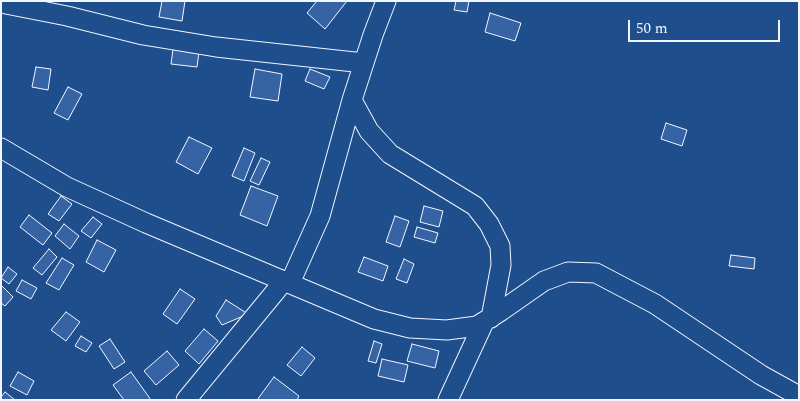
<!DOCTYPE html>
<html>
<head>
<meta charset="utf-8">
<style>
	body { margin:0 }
	#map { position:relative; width:800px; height:401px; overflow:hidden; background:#1f4e8c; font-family:Spectral,serif }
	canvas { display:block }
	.frame { position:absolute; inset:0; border:2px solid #f2f6ff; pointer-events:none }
	.scale { position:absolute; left:628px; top:20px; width:152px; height:22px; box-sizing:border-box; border:2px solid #f2f6ff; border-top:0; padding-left:6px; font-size:15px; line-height:18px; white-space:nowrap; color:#f2f6ff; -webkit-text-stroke:4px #1f4e8c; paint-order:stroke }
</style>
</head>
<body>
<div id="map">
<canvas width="800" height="401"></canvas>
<div class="frame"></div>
<div class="scale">50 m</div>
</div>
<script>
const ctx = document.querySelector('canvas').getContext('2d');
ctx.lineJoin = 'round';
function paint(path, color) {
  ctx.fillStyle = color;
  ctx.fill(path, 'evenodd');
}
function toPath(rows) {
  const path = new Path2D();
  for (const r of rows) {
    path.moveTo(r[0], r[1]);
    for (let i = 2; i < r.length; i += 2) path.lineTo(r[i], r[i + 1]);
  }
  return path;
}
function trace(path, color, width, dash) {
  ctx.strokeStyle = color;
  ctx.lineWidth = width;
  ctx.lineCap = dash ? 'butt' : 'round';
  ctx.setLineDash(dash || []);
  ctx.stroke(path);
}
const building = toPath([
	[162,1,185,1,182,21,159,17,162,1],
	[317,1,347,1,325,29,307,13,317,1],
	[456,1,469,1,467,12,454,10,456,1],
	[490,13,521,23,515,41,485,32,490,13],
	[173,49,199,52,197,67,171,64,173,49],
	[36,67,51,69,48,90,32,87,36,67],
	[255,69,282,74,278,101,250,97,255,69],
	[310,69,330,77,324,89,305,81,310,69],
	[68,87,82,94,68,120,54,113,68,87],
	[666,123,687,130,682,146,661,139,666,123],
	[189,137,212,148,198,174,176,162,189,137],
	[244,148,255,153,244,181,232,176,244,148],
	[261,158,270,162,259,185,250,181,261,158],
	[251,186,278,196,267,226,240,215,251,186],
	[61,196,72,204,59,221,48,214,61,196],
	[424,206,443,211,439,227,420,222,424,206],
	[29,215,52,233,43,245,20,227,29,215],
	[395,216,409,221,400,247,386,242,395,216],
	[93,217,102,224,91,238,81,231,93,217],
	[64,224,79,236,70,249,55,236,64,224],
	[417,227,438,233,435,243,414,237,417,227],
	[97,240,116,250,104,272,86,262,97,240],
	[49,249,57,257,42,275,33,268,49,249],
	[731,255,755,258,754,269,729,266,731,255],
	[364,257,388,266,383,281,358,272,364,257],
	[62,258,74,265,59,290,46,283,62,258],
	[404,259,414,264,407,283,396,279,404,259],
	[8,267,17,274,9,284,1,278,8,267],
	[22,280,37,288,31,299,16,291,22,280],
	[1,285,13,297,5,306,1,303,1,285],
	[180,289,195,299,177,324,163,314,180,289],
	[226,300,248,314,222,325,216,316,226,300],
	[66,312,80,322,66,341,51,330,66,312],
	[204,329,218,341,199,364,185,351,204,329],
	[81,336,92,343,86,352,75,346,81,336],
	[110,339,125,362,114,369,99,346,110,339],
	[374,341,382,344,376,363,368,361,374,341],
	[412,344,439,351,435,368,407,361,412,344],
	[302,347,315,358,301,376,287,365,302,347],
	[167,351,179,365,156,385,144,371,167,351],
	[382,359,408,365,404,382,378,376,382,359],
	[18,372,34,381,27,395,10,386,18,372],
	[131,372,151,400,124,400,113,385,131,372],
	[274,377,299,396,297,400,257,400,274,377],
	[5,392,15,400,1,400,1,397,5,392]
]);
const street = toPath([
	[1,3,67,16,143,35,216,47,364,63],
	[352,100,369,131,390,154,475,206,489,224,500,246,501,265,491,318],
	[1,148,67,187,146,223,374,319,410,328,447,330,477,326,501,311,544,281,568,272,596,273,655,304,761,375,799,396],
	[290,283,320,216,352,100,373,35,386,1],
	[186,400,284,281],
	[448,400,484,322]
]);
paint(building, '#3563a3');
trace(building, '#f2f6ff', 1);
trace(street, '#f2f6ff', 21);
trace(street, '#1f4e8c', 19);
</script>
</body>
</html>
